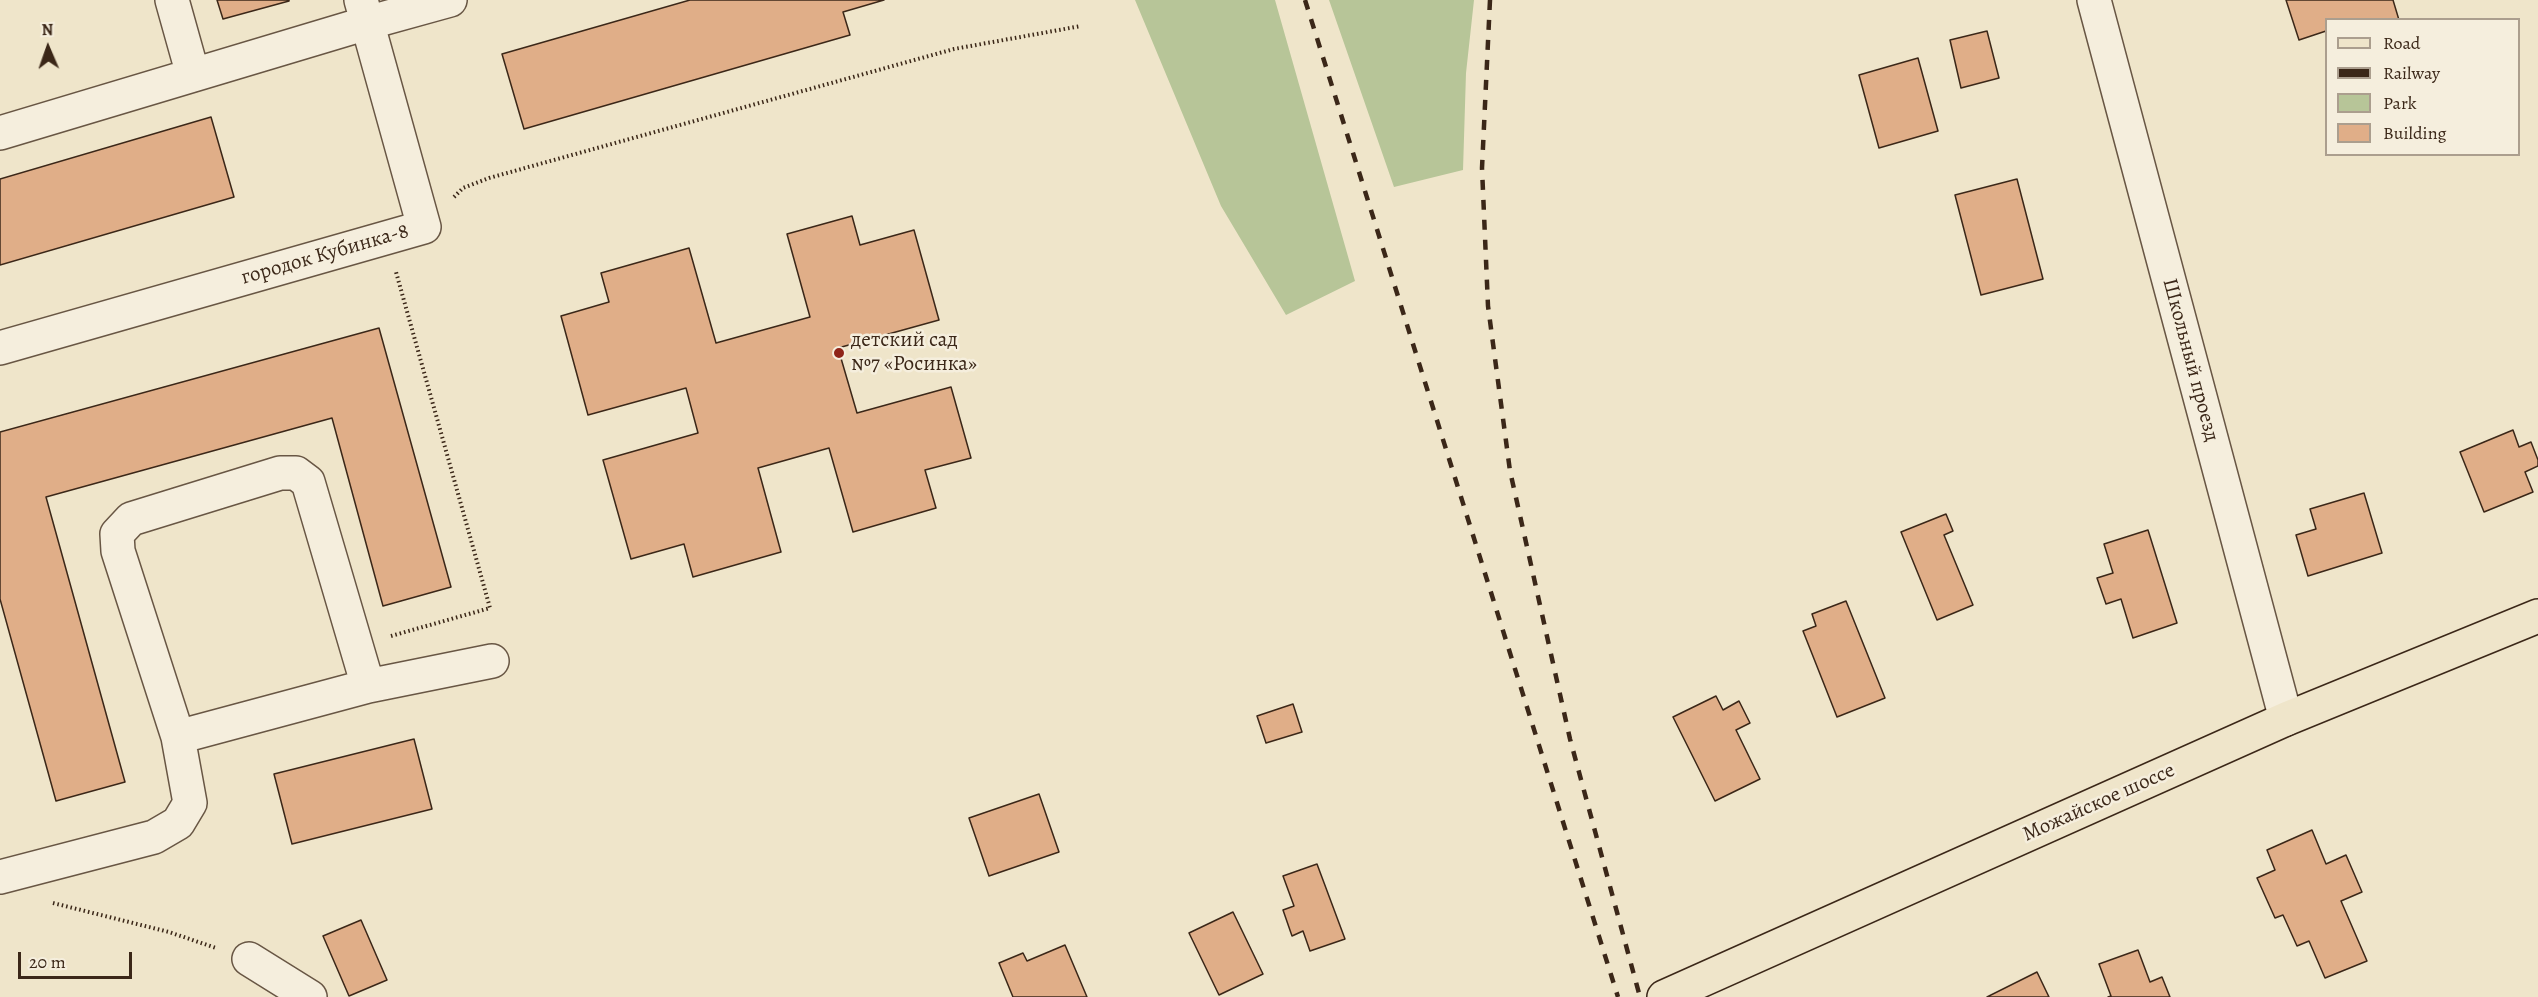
<!DOCTYPE html>
<html>
<head>
<meta charset="utf-8">
<style>
	body { margin:0 }
	#map { position:relative; width:2538px; height:997px; overflow:hidden; background:#efe5ca; font-family:Alegreya,serif }
	canvas { display:block }
	.legend { position:absolute; left:2325px; top:18px; width:195px; height:138px; box-sizing:border-box; background:#f5eedd; border:2px solid #ab9e8e; margin:0; padding:8px 10px; list-style:none; font-size:18px; color:#3b2718 }
	.legend li { display:flex; align-items:center; gap:12px; height:30px }
	.legend b { width:30px; border:2px solid #ab9e8e }
	.north { position:absolute; left:18px; top:18px; width:60px; height:60px; -webkit-text-stroke:4px #f5eedd; paint-order:stroke; rotate:358deg; font-size:16px; font-weight:700; line-height:24px; text-align:center; color:#3b2718 }
	.north::after { content:''; display:block; margin:auto; width:21px; height:27px; background:#3b2718; clip-path:polygon(50% 0,100% 100%,50% 72%,0 100%) }
	.scale { position:absolute; left:18px; top:952px; width:114px; height:27px; box-sizing:border-box; border:3px solid #3b2718; border-top:0; padding-left:8px; font-size:18px; line-height:21px; white-space:nowrap; color:#3b2718; -webkit-text-stroke:4px #f5eedd; paint-order:stroke }
</style>
</head>
<body>
<div id="map">
<canvas width="2538" height="997"></canvas>
<ul class="legend">
<li><b style="height:8px;background:#efe5ca"></b>Road</li>
<li><b style="height:8px;background:#3b2718"></b>Railway</li>
<li><b style="height:16px;background:#b7c598"></b>Park</li>
<li><b style="height:16px;background:#e0ae88"></b>Building</li>
</ul>
<div class="north">N</div>
<div class="scale">20 m</div>
</div>
<script>
const ctx = document.querySelector('canvas').getContext('2d');
ctx.lineJoin = 'round';
function paint(path, color) {
  ctx.fillStyle = color;
  ctx.fill(path, 'evenodd');
}
function toPath(rows) {
  const path = new Path2D();
  for (const r of rows) {
    path.moveTo(r[0], r[1]);
    for (let i = 2; i < r.length; i += 2) path.lineTo(r[i], r[i + 1]);
  }
  return path;
}
function trace(path, color, width, dash) {
  ctx.strokeStyle = color;
  ctx.lineWidth = width;
  ctx.lineCap = dash ? 'butt' : 'round';
  ctx.setLineDash(dash || []);
  ctx.stroke(path);
}
function drawText(font, color, halo, rows, align = 'center') {
  ctx.font = font + ' Alegreya,serif';
  ctx.lineWidth = 5;
  ctx.setLineDash([]);
  ctx.textBaseline = 'middle';
  ctx.strokeStyle = halo;
  ctx.fillStyle = color;
  for (const [text, x, y, turn = 0] of rows) {
    ctx.save();
    ctx.translate(x, y);
    ctx.rotate((+turn || 0) * Math.PI / 180);
    ctx.textAlign = isNaN(turn) ? turn : align;
    if (halo) ctx.strokeText(text, 0, 0);
    ctx.fillText(text, 0, 0);
    ctx.restore();
  }
}
const green = toPath([
	[1135,0,1275,0,1355,281,1286,315,1221,206],
	[1329,0,1474,0,1466,73,1463,170,1394,187]
]);
const building = toPath([
	[217,0,289,0,289,1,223,19,217,0],
	[690,0,884,0,843,12,850,35,524,129,502,54,690,0],
	[2286,0,2393,0,2399,20,2326,20,2326,31,2299,40,2286,0],
	[1987,31,1999,78,1961,88,1950,40,1987,31],
	[1918,58,1938,131,1879,148,1859,75,1918,58],
	[211,117,234,197,0,265,0,179,211,117],
	[2017,179,2043,279,1981,295,1955,195,2017,179],
	[852,216,860,245,914,230,939,320,838,348,857,413,951,387,971,458,925,470,936,508,853,532,829,448,758,468,781,552,693,577,684,544,631,559,603,460,698,433,686,388,588,415,561,316,609,302,601,273,689,248,716,343,810,317,787,234,852,216],
	[379,328,451,587,383,606,332,418,46,497,125,782,56,801,0,599,0,432,379,328],
	[2513,430,2519,447,2531,442,2538,460,2538,466,2525,472,2533,492,2484,512,2460,452,2513,430],
	[2364,493,2382,553,2308,576,2296,535,2316,529,2310,509,2364,493],
	[1946,514,1953,531,1944,535,1973,605,1937,620,1901,532,1946,514],
	[2148,530,2177,623,2133,638,2121,599,2106,604,2097,578,2113,573,2104,544,2148,530],
	[1846,601,1885,698,1837,717,1803,631,1816,626,1812,614,1846,601],
	[1716,696,1723,710,1739,701,1750,723,1736,730,1760,779,1715,801,1673,717,1716,696],
	[1293,704,1302,732,1266,743,1257,716,1293,704],
	[414,739,432,809,292,844,274,774,414,739],
	[1039,794,1059,852,989,876,969,818,1039,794],
	[2312,830,2326,864,2346,855,2362,892,2341,901,2367,961,2325,978,2309,941,2297,946,2283,915,2275,918,2257,878,2275,870,2267,850,2312,830],
	[1317,864,1345,939,1310,951,1303,931,1292,936,1283,910,1294,906,1283,876,1317,864],
	[1233,912,1263,974,1219,995,1189,933,1233,912],
	[361,920,387,980,349,996,323,936,361,920],
	[1065,945,1087,997,1013,997,999,963,1023,953,1027,961,1065,945],
	[2138,950,2150,982,2162,977,2170,997,2108,997,2111,996,2099,964,2138,950],
	[2037,972,2049,997,1987,997,2037,972]
]);
const path = toPath([
	[454,197,463,188,489,178,954,49,1081,26],
	[391,636,490,608,396,272],
	[53,903,169,932,216,948]
]);
const minor = toPath([
	[172,0,193,75],
	[2094,0,2286,719],
	[0,133,367,23,450,0],
	[0,348,424,227,361,0],
	[368,686,492,661],
	[0,877,154,837,178,823,190,803,178,737,118,551,117,534,131,519,280,473,296,473,308,482,368,686,178,737],
	[249,959,310,997]
]);
const major = toPath([
	[1664,997,2286,719,2538,616]
]);
const rail = toPath([
	[1305,0,1618,997],
	[1490,0,1482,168,1488,306,1510,471,1570,739,1640,997]
]);
const markers = [
	[839,353,6,"#8f2418"]
];
const streetNames = [
	["городок Кубинка-8",325,255,-16],
	["Школьный проезд",2190,360,75],
	["Можайское шоссе",2099,803,-24]
];
const poiNames = [
	["детский сад",851,341],
	["№7 «Росинка»",851,365]
];
paint(green, '#b7c598');
paint(building, '#e0ae88');
trace(building, '#3b2718', 1.5);
trace(minor, '#685644', 36);
trace(major, '#3b2718', 36);
trace(path, '#3b2718', 4, [1.5, 3]);
trace(minor, '#f5eedd', 33);
trace(major, '#efe5ca', 33);
trace(rail, '#3b2718', 4.5, [10, 10]);
for (const [x, y, r, color] of markers) {
  const dot = new Path2D();
  dot.arc(x, y, r, 0, 2 * Math.PI);
  ctx.fillStyle = color;
  ctx.fill(dot);
  trace(dot, '#f5eedd', 2);
}
drawText('21px', '#3b2718', '#f5eedd', streetNames);
drawText('21px', '#3b2718', '#f5eedd', poiNames, 'left');
</script>
</body>
</html>
